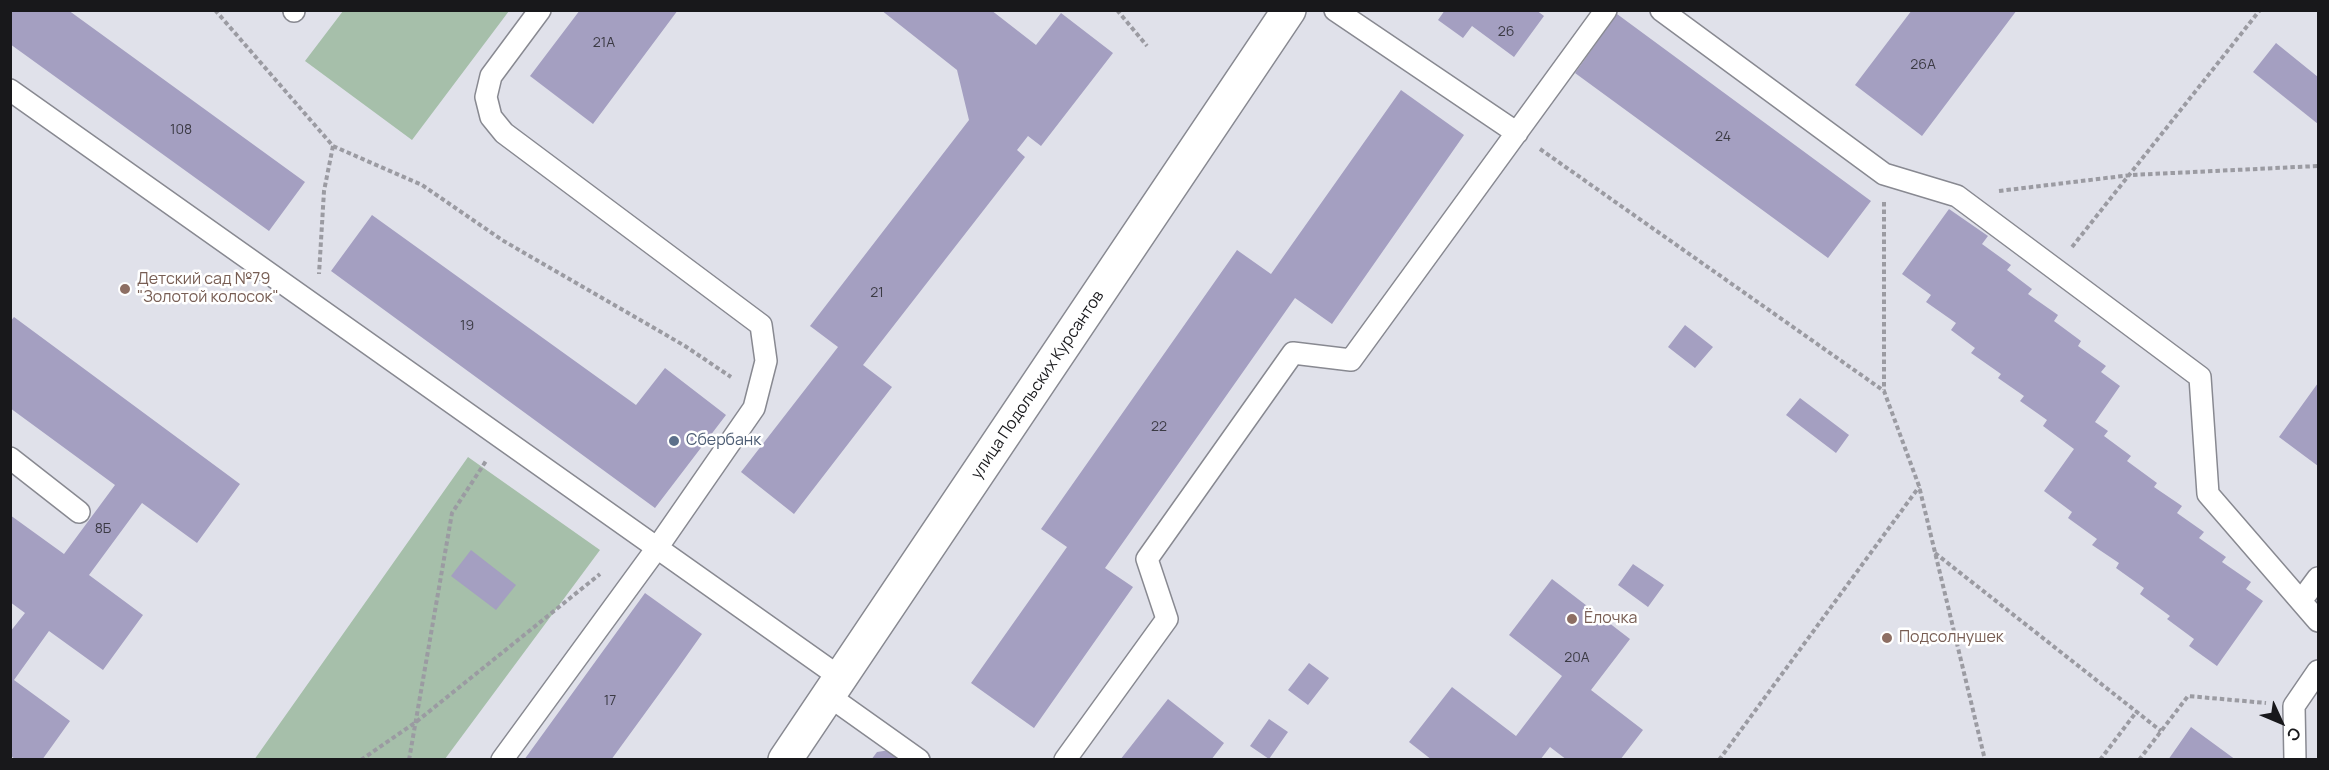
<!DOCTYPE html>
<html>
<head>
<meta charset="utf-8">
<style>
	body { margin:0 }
	#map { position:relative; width:2329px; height:770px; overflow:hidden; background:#e0e1ea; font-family:Manrope,sans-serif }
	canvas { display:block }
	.frame { position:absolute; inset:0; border:12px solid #18181b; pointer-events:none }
	.north { position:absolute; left:2251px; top:692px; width:60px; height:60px; -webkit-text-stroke:4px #fff; paint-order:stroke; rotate:134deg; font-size:16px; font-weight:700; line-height:24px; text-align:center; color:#18181b }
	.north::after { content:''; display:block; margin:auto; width:21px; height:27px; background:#18181b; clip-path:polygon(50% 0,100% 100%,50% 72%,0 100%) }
</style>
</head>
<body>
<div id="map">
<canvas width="2329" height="770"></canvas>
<div class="frame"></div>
<div class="north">С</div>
</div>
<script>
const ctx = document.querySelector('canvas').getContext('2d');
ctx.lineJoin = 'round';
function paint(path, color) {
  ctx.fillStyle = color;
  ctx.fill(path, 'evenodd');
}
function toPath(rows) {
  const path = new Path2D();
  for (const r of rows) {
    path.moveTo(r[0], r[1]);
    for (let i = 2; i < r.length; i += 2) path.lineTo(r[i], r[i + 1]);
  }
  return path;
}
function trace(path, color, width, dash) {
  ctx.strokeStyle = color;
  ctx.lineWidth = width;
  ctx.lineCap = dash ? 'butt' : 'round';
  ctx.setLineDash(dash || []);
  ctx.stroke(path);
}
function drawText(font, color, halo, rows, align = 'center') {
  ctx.font = font + ' Manrope,sans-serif';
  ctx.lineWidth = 5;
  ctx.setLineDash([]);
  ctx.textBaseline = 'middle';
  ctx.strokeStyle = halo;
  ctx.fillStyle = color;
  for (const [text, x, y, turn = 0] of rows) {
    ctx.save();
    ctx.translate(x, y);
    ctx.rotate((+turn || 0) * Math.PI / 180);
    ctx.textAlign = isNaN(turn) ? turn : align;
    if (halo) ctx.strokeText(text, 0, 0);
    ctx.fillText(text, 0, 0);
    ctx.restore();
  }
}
const green = toPath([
	[343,11,343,10,509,11,412,140,305,61],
	[468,457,600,550,445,759,254,760]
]);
const building = toPath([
	[10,10,68,10,305,182,269,231,10,44],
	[580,10,678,10,593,124,530,76],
	[881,10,991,10,1036,45,1061,13,1113,53,1041,146,1028,136,1017,150,1025,157,863,365,892,387,794,514,741,472,838,347,810,326,969,120,957,70],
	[1445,10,1536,10,1544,16,1514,57,1472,26,1463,38,1438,20],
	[1912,10,2017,10,1922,136,1855,85],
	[1617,14,1871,201,1828,258,1575,73],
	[2276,43,2318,77,2318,124,2253,72],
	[1401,90,1464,135,1332,324,1295,298,1105,568,1133,587,1034,728,971,683,1067,547,1041,529,1237,250,1271,274],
	[1949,209,1988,236,1982,244,2011,265,2007,270,2032,289,2028,294,2058,315,2054,321,2081,341,2078,346,2106,366,2101,372,2120,386,2095,422,2108,431,2104,436,2131,456,2127,461,2157,483,2154,487,2182,506,2177,513,2204,532,2199,538,2226,557,2222,562,2251,582,2246,589,2263,601,2217,666,2189,646,2194,639,2167,619,2170,616,2140,594,2144,588,2116,568,2119,563,2092,545,2097,539,2068,518,2072,512,2044,491,2074,449,2043,426,2047,420,2020,401,2024,396,1998,378,2001,374,1971,353,1975,348,1951,330,1956,323,1926,302,1931,295,1902,274],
	[372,215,636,405,665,368,726,415,655,508,331,271],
	[14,317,240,484,197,543,142,503,89,575,143,615,103,670,49,631,14,680,70,721,42,760,16,760,10,755,10,632,25,613,10,602,10,515,64,554,115,485,10,408,10,322],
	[1685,325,1713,347,1695,368,1668,347],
	[2318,383,2318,466,2279,437],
	[1800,398,1849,435,1836,453,1786,415],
	[471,550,516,585,496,610,451,576],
	[1633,564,1664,585,1648,607,1618,585],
	[1552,579,1630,639,1591,690,1643,730,1620,760,1567,760,1550,747,1540,760,1432,760,1409,742,1452,687,1516,736,1562,676,1509,635],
	[645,593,702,634,678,668,611,760,524,760],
	[1309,663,1329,678,1308,705,1288,690],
	[1168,699,1224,743,1211,760,1120,760],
	[1269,719,1288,732,1269,759,1250,746],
	[2191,727,2236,760,2168,760],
	[890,750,903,760,871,760,877,752]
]);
const path = toPath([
	[215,10,333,146,324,191,319,274],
	[1117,10,1147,46],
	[333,146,422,185,502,240,685,346,731,377],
	[1540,149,1884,391,1919,486,1985,760],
	[1999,191,2131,175,2318,166],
	[1884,202,1884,390],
	[2072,247,2260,10],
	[1935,553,2161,731],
	[361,760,416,722,600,574],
	[409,760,452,513,486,461],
	[1719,760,1919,487],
	[2100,760,2137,711],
	[2139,760,2188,696,2266,703]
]);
const service = toPath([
	[1335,10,1517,133],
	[1661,10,1884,174,1957,196,2200,377,2208,494,2318,621],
	[294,11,294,10],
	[10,90,841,678],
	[10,458,79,512],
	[2301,601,2318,578],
	[829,696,919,760],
	[502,760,657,548,754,408,766,361,761,325,504,133,491,117,486,97,491,76,540,10],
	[1065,760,1167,619,1147,559,1293,353,1351,360,1606,10],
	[2295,760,2294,706,2318,671]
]);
const tertiary = toPath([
	[785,760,1289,10]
]);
const markers = [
	[125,289,6,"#8d6e63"],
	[674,441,6,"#5c6f8a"],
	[1572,619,6,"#8d6e63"],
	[1887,638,6,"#8d6e63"]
];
const numberNames = [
	["26",1506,32],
	["21А",604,43],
	["26А",1923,65],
	["108",181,130],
	["24",1723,137],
	["21",877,293],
	["19",467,326],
	["22",1159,427],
	["8Б",103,529],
	["20А",1577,658],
	["17",610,701]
];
const educationNames = [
	["Детский сад №79",137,280],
	["\"Золотой колосок\"",137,298],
	["Ёлочка",1584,619],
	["Подсолнушек",1899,638]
];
const streetNames = [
	["улица Подольских Курсантов",1038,385,-56]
];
const serviceNames = [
	["Сбербанк",686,441]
];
paint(green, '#a6bfaa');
paint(building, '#a49fc1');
trace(service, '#888991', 24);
trace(tertiary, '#888991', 36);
trace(path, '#9b9ba2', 4, [4.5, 3]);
trace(service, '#fff', 21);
trace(tertiary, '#fff', 33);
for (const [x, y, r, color] of markers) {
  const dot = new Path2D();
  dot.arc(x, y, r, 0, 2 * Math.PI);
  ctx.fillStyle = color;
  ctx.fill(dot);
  trace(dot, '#fff', 2);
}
drawText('14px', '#3b3a44', null, numberNames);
drawText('16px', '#785e54', '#fff', educationNames, 'left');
drawText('16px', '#18181b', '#fff', streetNames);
drawText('16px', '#4e5e75', '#fff', serviceNames, 'left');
</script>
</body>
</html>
